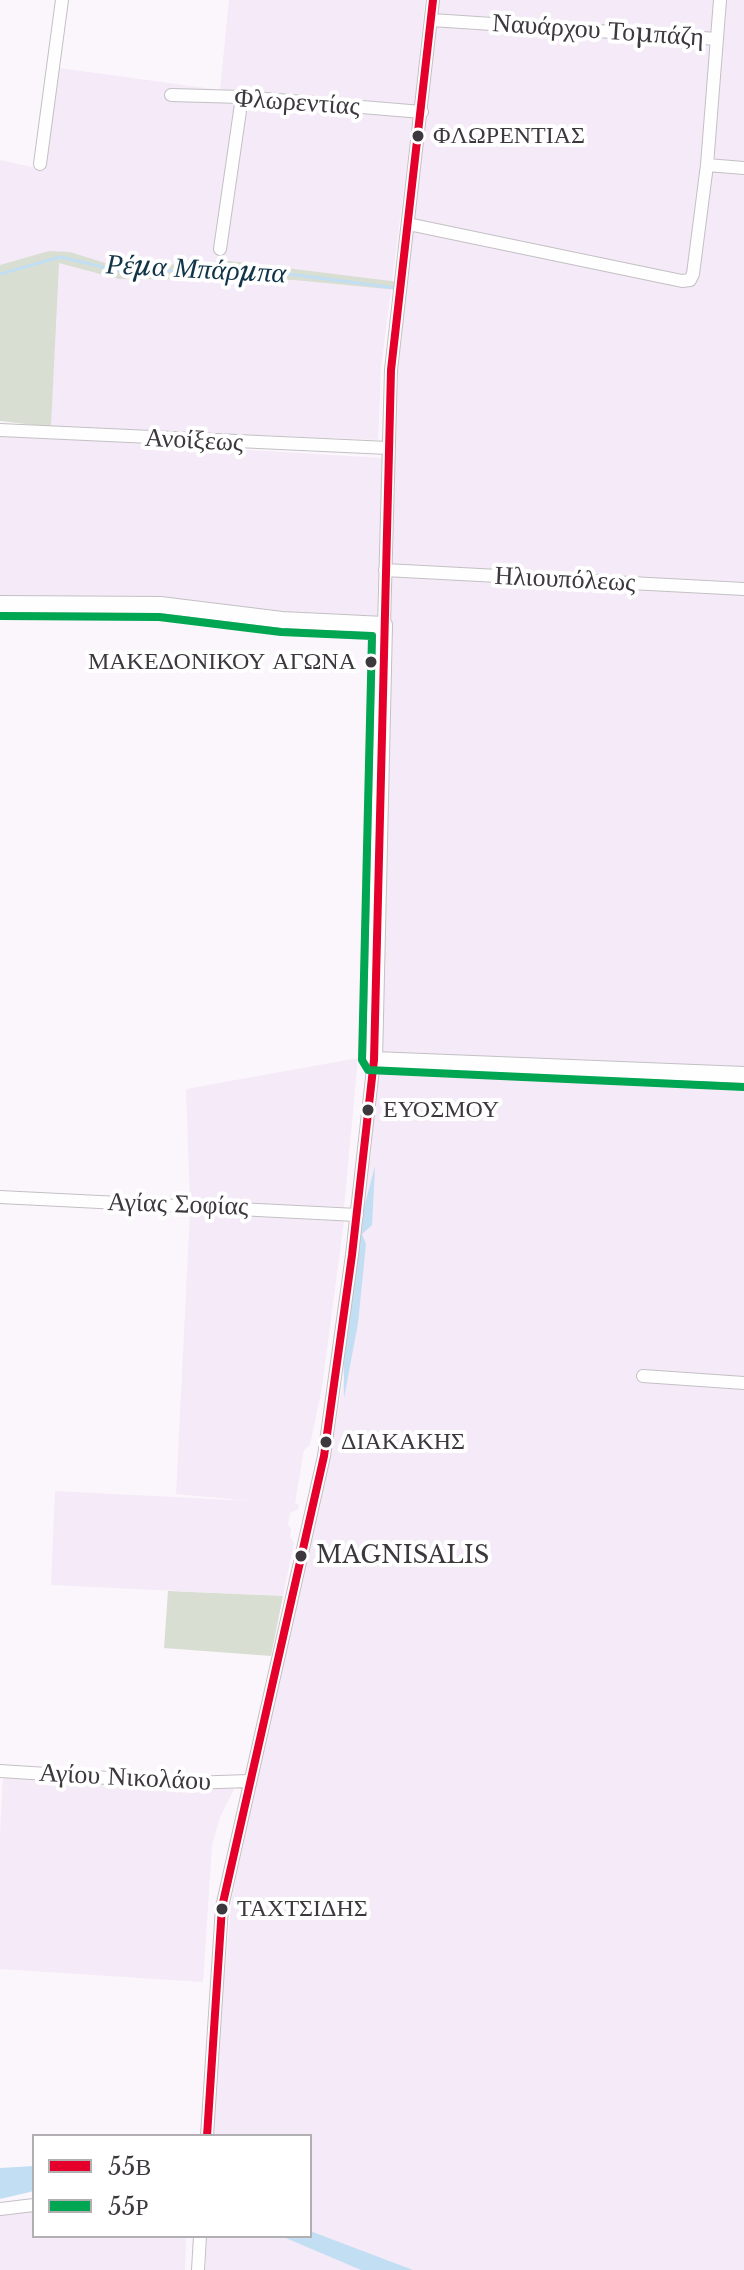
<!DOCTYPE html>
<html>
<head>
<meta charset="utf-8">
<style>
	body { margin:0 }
	#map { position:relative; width:744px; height:2270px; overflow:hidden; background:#fbf6fc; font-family:"Libre Baskerville",serif }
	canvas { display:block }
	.legend { position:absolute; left:32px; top:2134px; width:280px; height:104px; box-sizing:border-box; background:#fff; border:2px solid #b1afb1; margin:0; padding:10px 14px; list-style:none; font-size:24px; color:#3c383d }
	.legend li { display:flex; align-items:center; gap:16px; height:40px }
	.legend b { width:40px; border:2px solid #b1afb1 }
</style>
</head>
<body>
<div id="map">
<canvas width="744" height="2270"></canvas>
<ul class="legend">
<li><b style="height:10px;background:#e4002b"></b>55Β</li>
<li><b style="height:10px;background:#00a651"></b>55Ρ</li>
</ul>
</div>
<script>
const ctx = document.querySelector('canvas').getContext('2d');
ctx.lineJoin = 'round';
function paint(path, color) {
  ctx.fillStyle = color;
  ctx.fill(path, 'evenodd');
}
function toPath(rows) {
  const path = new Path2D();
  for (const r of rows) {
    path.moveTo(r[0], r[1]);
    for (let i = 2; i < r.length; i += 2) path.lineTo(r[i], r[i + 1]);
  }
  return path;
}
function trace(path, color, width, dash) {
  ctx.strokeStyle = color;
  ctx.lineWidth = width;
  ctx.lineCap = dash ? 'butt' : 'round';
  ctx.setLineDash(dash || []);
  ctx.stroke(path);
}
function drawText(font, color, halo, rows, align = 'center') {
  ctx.font = font + ' "Libre Baskerville",serif';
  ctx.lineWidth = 8;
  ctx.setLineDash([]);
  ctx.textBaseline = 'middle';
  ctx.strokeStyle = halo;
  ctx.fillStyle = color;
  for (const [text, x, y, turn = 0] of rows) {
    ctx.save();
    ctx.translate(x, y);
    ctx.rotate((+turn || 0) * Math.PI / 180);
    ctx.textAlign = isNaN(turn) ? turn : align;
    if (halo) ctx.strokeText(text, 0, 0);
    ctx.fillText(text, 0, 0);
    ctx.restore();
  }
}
const built = toPath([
	[229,0,425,0,413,117,381,368,378,440,51,427,58,263,0,270,0,160,45,170,59,68,220,90],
	[439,0,744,0,744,2270,205,2270,207,2236,310,2236,310,2136,213,2136,221,2004,232,1897,258,1773,325,1480,345,1372,376,1068,385,936,392,563,399,344],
	[0,435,382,458,377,618,75,598,0,600],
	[358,1058,344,1207,190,1202,186,1089],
	[190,1212,344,1221,322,1387,310,1445,304,1450,295,1503,299,1504,298,1509,290,1513,288,1525,291,1528,290,1536,294,1543,283,1596,51,1585,55,1491,251,1501,176,1494],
	[3,1776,235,1787,220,1817,212,1845,203,1982,0,1969,0,1835],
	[34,2209,34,2236,186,2236,185,2270,0,2270,0,2212]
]);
const green = toPath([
	[49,251,70,252,121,268,229,261,399,282,398,290,294,280,119,279,59,263,51,427,0,421,0,265],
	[168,1591,283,1596,271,1656,164,1648]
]);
const water = toPath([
	[375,1166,372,1225,362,1234,366,1244,358,1323,344,1398,343,1311,357,1234],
	[34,2166,34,2191,0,2199,0,2168],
	[310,2231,413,2270,361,2270,281,2236,310,2236]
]);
const stream = toPath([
	[0,274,60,257,116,270,281,273,395,288]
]);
const minor = toPath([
	[432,20,717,39],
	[171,95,242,97,422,112],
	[40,164,62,0],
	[707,165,744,168],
	[408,224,682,281,690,280,693,274,707,165,720,0],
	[220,249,242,97],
	[0,430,388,448],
	[385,570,744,589],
	[384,625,391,370,433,0],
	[0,1197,357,1215],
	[643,1376,744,1383],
	[0,1771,187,1783,250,1781],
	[207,2136,222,1907,324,1456,352,1255,374,1060],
	[0,2209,34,2205],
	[198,2270,200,2236]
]);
const major = toPath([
	[0,604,160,605,282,620,384,625,374,1060,744,1075]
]);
const bus1 = toPath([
	[207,2136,222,1907,324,1456,352,1255,374,1060,391,370,433,0]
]);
const bus2 = toPath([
	[0,616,159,617,281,632,372,636,362,1060,368,1070,744,1087]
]);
const markers = [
	[418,136,7,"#3c383d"],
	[371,662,7,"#3c383d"],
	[368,1110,7,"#3c383d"],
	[326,1442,7,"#3c383d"],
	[301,1556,7,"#3c383d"],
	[222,1909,7,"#3c383d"]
];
const busNames = [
	["ΦΛΩΡΕΝΤΙΑΣ",433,136],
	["ΜΑΚΕΔΟΝΙΚΟΥ ΑΓΩΝΑ",356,662,"right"],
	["ΕΥΟΣΜΟΥ",383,1110],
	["ΔΙΑΚΑΚΗΣ",341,1442],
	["MAGNISALIS",316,1556],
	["ΤΑΧΤΣΙΔΗΣ",237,1909]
];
const streetNames = [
	["Ναυάρχου Τομπάζη",598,31,4],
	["Φλωρεντίας",297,103,4],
	["Ανοίξεως",194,441,3],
	["Ηλιουπόλεως",565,580,3],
	["Αγίας Σοφίας",178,1205,2],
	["Αγίου Νικολάου",125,1778,3]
];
const waterNames = [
	["Ρέμα Μπάρμπα",196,270,3]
];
paint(built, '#f5eaf7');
paint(green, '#d8ded1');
paint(water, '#c2def3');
trace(stream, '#c2def3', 3);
trace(minor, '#c3c0c4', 14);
trace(major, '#c3c0c4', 18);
trace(minor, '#fefeff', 12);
trace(major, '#fefeff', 16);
trace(bus1, '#e4002b', 8);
trace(bus2, '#00a651', 8);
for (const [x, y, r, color] of markers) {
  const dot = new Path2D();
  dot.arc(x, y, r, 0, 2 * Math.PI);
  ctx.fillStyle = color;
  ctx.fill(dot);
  trace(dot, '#fff', 3);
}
drawText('24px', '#3c383d', '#fff', busNames, 'left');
drawText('26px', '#3c383d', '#fff', streetNames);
drawText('italic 28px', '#113448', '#fff', waterNames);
</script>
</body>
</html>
